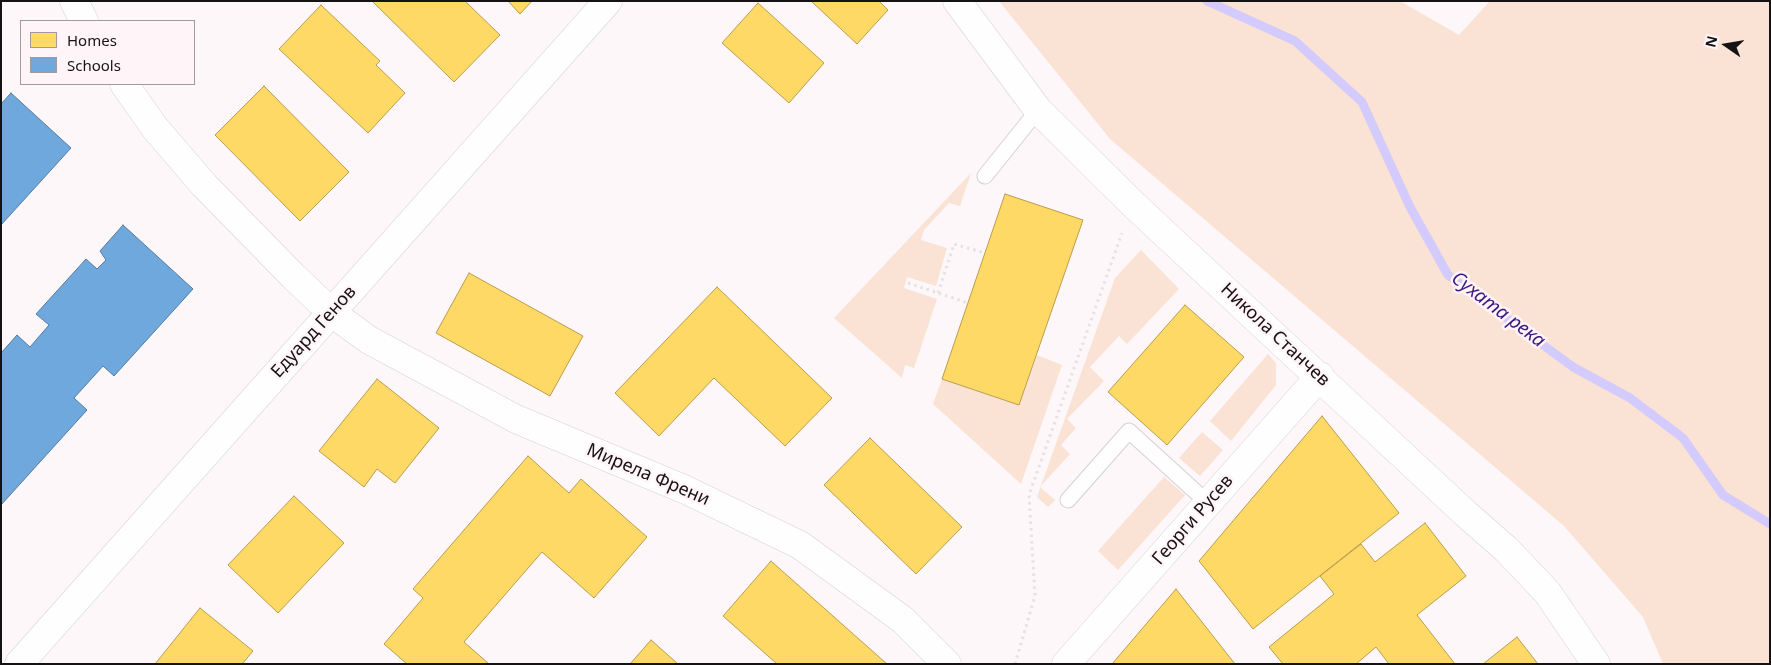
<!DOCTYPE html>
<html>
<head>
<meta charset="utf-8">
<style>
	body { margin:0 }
	#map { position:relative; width:1771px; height:665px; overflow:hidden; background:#fdf7f9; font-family:"Noto Sans",sans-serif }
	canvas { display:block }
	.frame { position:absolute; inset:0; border:2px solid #151213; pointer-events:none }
	.legend { position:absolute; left:20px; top:20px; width:175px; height:65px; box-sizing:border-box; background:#fff5f8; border:1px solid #a19a9c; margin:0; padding:6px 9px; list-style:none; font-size:15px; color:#151213 }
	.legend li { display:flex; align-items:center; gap:10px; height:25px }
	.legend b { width:25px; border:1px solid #a19a9c }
	.north { position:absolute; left:1701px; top:20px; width:50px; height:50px; -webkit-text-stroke:4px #fff5f8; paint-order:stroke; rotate:283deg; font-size:14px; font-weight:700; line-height:20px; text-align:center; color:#151213 }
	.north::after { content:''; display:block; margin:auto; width:18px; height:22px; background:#151213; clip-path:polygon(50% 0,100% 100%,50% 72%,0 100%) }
</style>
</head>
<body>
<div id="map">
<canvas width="1771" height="665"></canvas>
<div class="frame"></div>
<ul class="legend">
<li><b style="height:14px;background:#ffd966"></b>Homes</li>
<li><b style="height:14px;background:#6fa8dc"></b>Schools</li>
</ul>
<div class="north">N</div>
</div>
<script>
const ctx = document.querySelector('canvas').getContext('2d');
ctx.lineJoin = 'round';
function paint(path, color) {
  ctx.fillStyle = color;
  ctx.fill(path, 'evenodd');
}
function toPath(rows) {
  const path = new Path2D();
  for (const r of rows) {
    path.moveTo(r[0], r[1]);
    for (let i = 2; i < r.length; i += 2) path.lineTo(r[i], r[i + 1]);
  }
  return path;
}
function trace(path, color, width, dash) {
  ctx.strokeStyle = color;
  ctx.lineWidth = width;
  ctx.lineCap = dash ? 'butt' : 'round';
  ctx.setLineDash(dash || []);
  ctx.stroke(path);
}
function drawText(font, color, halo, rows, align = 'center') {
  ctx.font = font + ' "Noto Sans",sans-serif';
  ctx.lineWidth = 5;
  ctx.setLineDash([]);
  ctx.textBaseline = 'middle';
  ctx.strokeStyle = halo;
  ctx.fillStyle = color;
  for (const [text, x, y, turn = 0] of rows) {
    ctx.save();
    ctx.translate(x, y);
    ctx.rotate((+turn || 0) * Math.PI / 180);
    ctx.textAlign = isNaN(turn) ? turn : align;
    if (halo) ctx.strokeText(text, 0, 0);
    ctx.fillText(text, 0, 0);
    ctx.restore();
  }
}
const green = toPath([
	[999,1,1400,1,1459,35,1490,1,1770,1,1770,664,1663,664,1643,617,1564,526,1110,139],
	[971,173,960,206,949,203,924,230,921,240,947,248,936,286,907,277,904,288,937,299,914,368,905,365,902,378,834,318],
	[1141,250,1179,289,1127,344,1119,336,1090,367,1104,381,1067,419,1076,428,1061,445,1070,454,1040,487,1055,500,1048,507,1037,497,1115,278],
	[1268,354,1276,363,1276,385,1231,441,1210,421],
	[1037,355,1062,365,1021,484,933,404,942,379,1019,405],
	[1202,432,1223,450,1200,476,1179,458],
	[1164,477,1185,495,1118,570,1098,551]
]);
const homes = toPath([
	[372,1,465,1,500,35,454,82,372,1],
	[508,1,532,1,520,14,508,1],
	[811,1,879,1,888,10,857,44,811,1],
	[758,3,824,63,789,103,722,43,758,3],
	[321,5,380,61,376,65,405,93,368,133,279,49,321,5],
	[264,86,349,172,300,221,215,135,264,86],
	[1005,194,1083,220,1019,405,942,379,1005,194],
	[469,273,583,336,550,396,436,333,469,273],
	[717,287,832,398,785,446,714,378,659,436,615,393,717,287],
	[1185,305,1244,357,1167,445,1108,392,1185,305],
	[377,379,439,428,395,483,377,469,364,487,319,451,377,379],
	[1322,416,1399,513,1253,629,1199,561,1322,416],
	[870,438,962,527,916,574,824,485,870,438],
	[528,456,569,493,581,479,647,537,594,598,542,552,464,642,489,664,407,664,384,644,423,598,413,589,528,456],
	[294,496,344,543,278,613,228,565,294,496],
	[1425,523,1466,576,1417,615,1455,664,1389,664,1376,647,1356,664,1283,664,1269,647,1334,594,1320,576,1361,544,1375,562,1425,523],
	[771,561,887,664,777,664,723,616,771,561],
	[1176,589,1235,664,1112,664,1176,589],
	[200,608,253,651,242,664,155,664,200,608],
	[1517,637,1538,664,1483,664,1517,637],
	[651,640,678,664,630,664,651,640]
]);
const schools = toPath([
	[11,93,71,148,1,225,1,104,11,93],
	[123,225,193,289,114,376,103,366,74,398,87,410,1,505,1,353,17,335,30,347,49,325,36,314,86,259,97,269,106,260,100,251,123,225]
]);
const stream = toPath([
	[1207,1,1295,41,1362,102,1410,207,1448,275,1573,367,1630,398,1683,438,1723,495,1770,524]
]);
const path = toPath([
	[908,283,968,303],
	[938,293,954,244,985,253],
	[1015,664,1035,596,1029,495,1122,233]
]);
const service = toPath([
	[985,176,1038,110],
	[1068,500,1129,431,1208,503]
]);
const minor = toPath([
	[74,1,84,21],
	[957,1,1038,110,1135,206,1466,514,1506,549,1547,592,1596,664],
	[124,84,155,128,204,185,293,276,332,313,369,340,516,419,686,490,800,545,903,620,947,664],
	[19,664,608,1],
	[1066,664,1320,376]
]);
const streetNames = [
	["Едуард Генов",314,332,-48],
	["Никола Станчев",1275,335,43],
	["Мирела Френи",648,475,23],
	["Георги Русев",1193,520,-49]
];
const waterNames = [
	["Сухата река",1498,310,37]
];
paint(green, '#fae2d4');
paint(homes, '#ffd966');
trace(homes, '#b99d4d', 1);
paint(schools, '#6fa8dc');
trace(schools, '#547ba0', 1);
trace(stream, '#d3cafd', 9);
trace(service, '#d6d1d3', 17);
trace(minor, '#d6d1d3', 29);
trace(path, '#e4e2e3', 3, [2.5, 4]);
trace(service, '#fffefe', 15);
trace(minor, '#fffefe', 28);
drawText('18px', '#151213', '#fff5f8', streetNames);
drawText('italic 19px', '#3c187f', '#fff5f8', waterNames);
</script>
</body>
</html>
